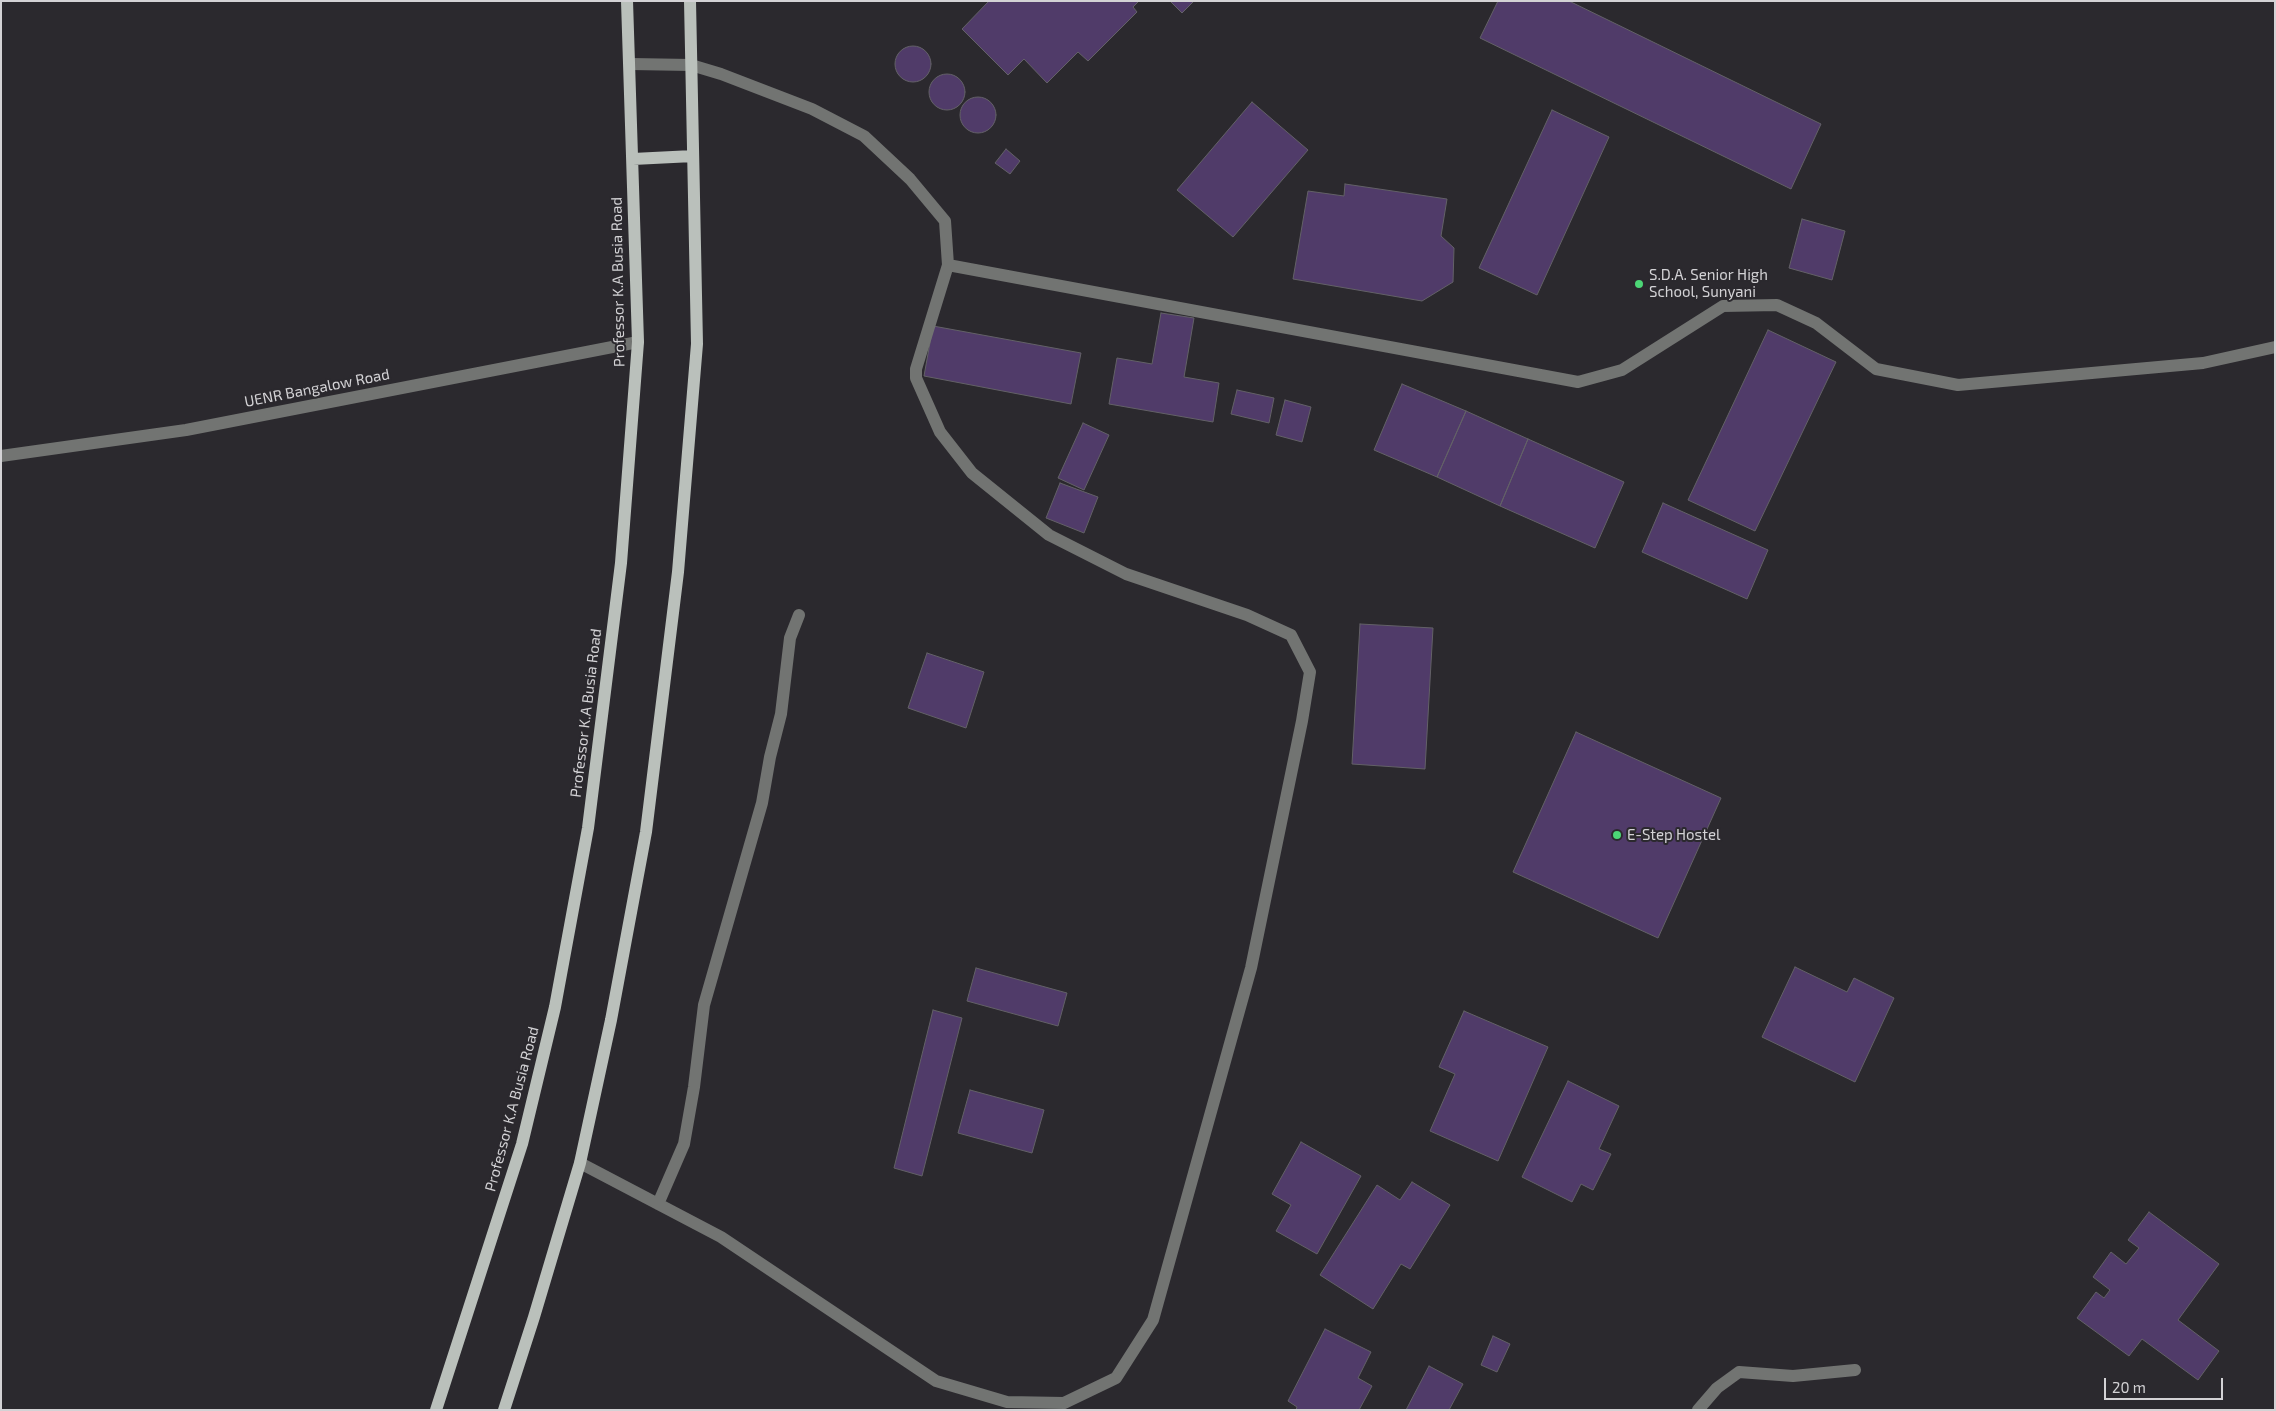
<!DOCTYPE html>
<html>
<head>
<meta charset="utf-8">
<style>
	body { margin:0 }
	#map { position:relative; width:2276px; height:1411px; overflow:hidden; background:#2b292e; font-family:"Exo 2",sans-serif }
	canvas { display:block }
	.frame { position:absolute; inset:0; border:2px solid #d3d2d5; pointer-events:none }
	.scale { position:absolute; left:2104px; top:1378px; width:119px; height:22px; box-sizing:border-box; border:2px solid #d3d2d5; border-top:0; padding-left:6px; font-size:15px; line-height:18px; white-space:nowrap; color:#d3d2d5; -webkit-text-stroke:4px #2b292e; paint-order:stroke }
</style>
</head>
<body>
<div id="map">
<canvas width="2276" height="1411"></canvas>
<div class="frame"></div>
<div class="scale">20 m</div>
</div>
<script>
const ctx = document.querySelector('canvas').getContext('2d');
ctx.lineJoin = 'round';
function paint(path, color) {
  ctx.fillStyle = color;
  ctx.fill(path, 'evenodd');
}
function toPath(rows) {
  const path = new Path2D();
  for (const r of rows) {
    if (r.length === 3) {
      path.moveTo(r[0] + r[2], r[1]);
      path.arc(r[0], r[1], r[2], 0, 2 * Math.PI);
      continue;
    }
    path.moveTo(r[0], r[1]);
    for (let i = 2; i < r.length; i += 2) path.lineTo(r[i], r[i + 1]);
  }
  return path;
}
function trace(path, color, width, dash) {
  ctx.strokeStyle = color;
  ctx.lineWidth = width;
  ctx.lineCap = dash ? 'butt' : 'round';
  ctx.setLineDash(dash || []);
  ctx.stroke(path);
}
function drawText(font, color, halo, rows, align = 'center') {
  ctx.font = font + ' "Exo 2",sans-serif';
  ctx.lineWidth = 4;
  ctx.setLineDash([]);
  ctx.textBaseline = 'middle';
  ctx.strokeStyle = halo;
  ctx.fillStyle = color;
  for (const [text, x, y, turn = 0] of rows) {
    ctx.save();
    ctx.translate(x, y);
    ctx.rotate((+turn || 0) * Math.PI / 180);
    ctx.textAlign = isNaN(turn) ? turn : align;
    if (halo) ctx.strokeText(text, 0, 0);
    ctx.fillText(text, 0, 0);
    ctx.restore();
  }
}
const building = toPath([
	[989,1,1139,1,1133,7,1137,12,1088,61,1078,52,1047,83,1024,59,1008,75,962,29,989,1],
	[1170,1,1194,1,1182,13,1170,1],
	[1498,1,1569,1,1821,124,1791,189,1480,38,1498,1],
	[913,64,18],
	[947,92,18],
	[978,115,18],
	[1252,102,1308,150,1233,237,1177,190,1252,102],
	[1552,110,1609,137,1537,295,1479,268,1552,110],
	[1006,149,1020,161,1010,174,995,163,1006,149],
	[1345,184,1447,199,1441,236,1454,248,1453,282,1422,301,1293,279,1308,191,1344,196,1345,184],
	[1802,219,1845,231,1832,280,1789,268,1802,219],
	[1161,313,1194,318,1184,377,1219,383,1213,422,1109,404,1117,358,1152,364,1161,313],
	[933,326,1081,353,1071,404,924,376,933,326],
	[1768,330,1836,362,1755,531,1688,500,1768,330],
	[1402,384,1466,411,1437,477,1374,450,1402,384],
	[1237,390,1274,398,1269,423,1231,414,1237,390],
	[1285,400,1311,407,1302,442,1276,435,1285,400],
	[1466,411,1528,439,1500,506,1437,477,1466,411],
	[1083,423,1109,435,1084,490,1058,478,1083,423],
	[1528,439,1624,482,1595,548,1500,506,1528,439],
	[1060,483,1098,497,1084,533,1046,518,1060,483],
	[1663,503,1768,550,1747,599,1642,552,1663,503],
	[1360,624,1433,628,1425,769,1352,764,1360,624],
	[927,653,984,672,966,728,908,708,927,653],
	[1576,732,1721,798,1658,938,1513,872,1576,732],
	[1795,967,1847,992,1854,978,1894,998,1855,1082,1762,1037,1795,967],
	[976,968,1067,993,1058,1026,967,1001,976,968],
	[933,1010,962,1018,922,1176,894,1168,933,1010],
	[1464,1011,1548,1047,1498,1161,1430,1131,1455,1074,1439,1067,1464,1011],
	[1568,1081,1619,1106,1599,1149,1611,1154,1593,1190,1581,1184,1572,1202,1522,1177,1568,1081],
	[970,1090,1044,1110,1032,1153,958,1133,970,1090],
	[1301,1142,1361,1176,1317,1254,1276,1231,1291,1205,1272,1194,1301,1142],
	[1412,1182,1450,1205,1410,1269,1401,1264,1373,1309,1320,1275,1377,1185,1400,1200,1412,1182],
	[2149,1212,2219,1264,2178,1320,2219,1351,2198,1380,2142,1339,2129,1356,2077,1318,2096,1292,2104,1298,2110,1290,2093,1277,2111,1252,2126,1264,2139,1248,2128,1240,2149,1212],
	[1325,1329,1371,1352,1358,1378,1372,1386,1359,1410,1296,1410,1297,1407,1288,1401,1325,1329],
	[1493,1336,1510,1344,1497,1372,1481,1365,1493,1336],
	[1429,1366,1463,1384,1449,1410,1406,1410,1429,1366]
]);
const minor = toPath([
	[948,265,1578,382,1622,370,1723,306,1777,305,1816,323,1876,369,1958,385,2203,363,2275,347],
	[1,456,186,430,638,342],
	[580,1163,721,1237,936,1381,1007,1402,1064,1403,1116,1378,1153,1320,1251,968,1302,721,1310,672,1291,635,1247,615,1126,574,1049,535,972,473,940,432,916,378,916,369,948,265,945,221,910,179,864,136,812,109,721,74,691,65,631,64],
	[658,1204,684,1144,694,1087,704,1005,762,803,770,757,781,714,790,638,799,615],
	[1698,1410,1717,1388,1739,1372,1793,1376,1855,1370]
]);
const major = toPath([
	[633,159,693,156],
	[436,1410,522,1144,555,1007,588,828,621,563,638,342,627,1],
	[504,1410,534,1317,580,1163,611,1020,646,832,678,572,697,344,690,1]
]);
const markers = [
	[1639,284,5,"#4cd676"],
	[1617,835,5,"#4cd676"]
];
const poiNames = [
	["S.D.A. Senior High",1649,275],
	["School, Sunyani",1649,292],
	["E-Step Hostel",1627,835]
];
const streetNames = [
	["Professor K.A Busia Road",618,282,-91],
	["UENR Bangalow Road",317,388,-11],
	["Professor K.A Busia Road",586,713,-83],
	["Professor K.A Busia Road",512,1109,-75]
];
paint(building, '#503b69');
trace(building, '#636167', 1);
trace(minor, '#727472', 12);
trace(major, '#bac0bb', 12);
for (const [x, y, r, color] of markers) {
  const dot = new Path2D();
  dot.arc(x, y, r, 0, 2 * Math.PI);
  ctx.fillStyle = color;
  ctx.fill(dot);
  trace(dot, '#2b292e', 2);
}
drawText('15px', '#d3d2d5', '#2b292e', poiNames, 'left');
drawText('15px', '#d3d2d5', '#2b292e', streetNames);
</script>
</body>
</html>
